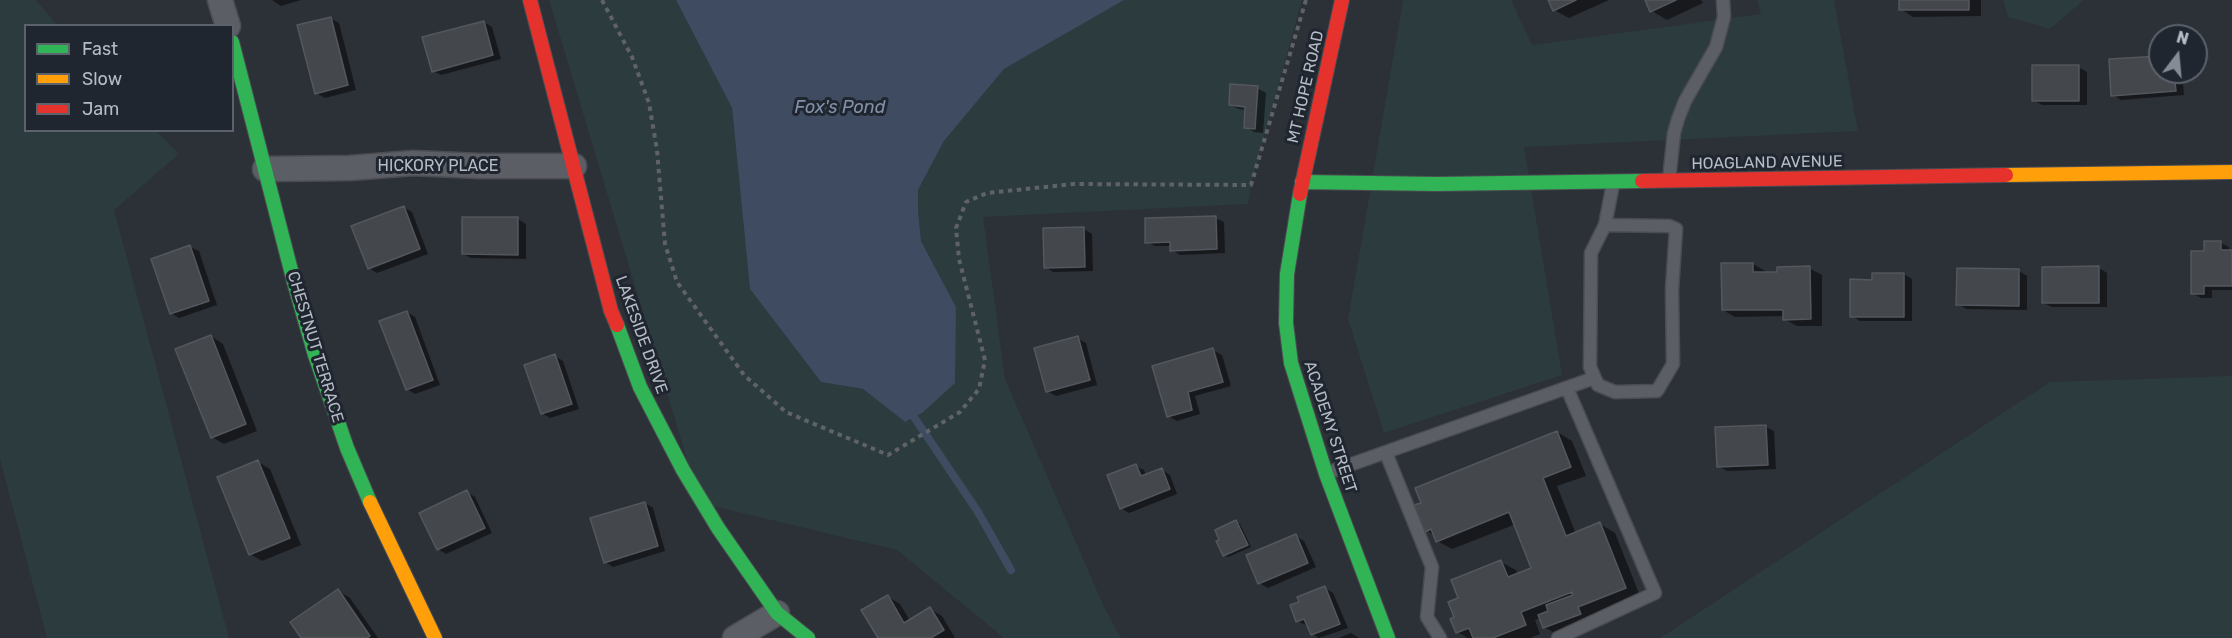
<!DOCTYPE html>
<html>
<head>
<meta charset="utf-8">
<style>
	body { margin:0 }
	#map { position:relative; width:2232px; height:638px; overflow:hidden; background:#2c3037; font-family:Rubik,sans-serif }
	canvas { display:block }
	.legend { position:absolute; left:24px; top:24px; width:210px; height:108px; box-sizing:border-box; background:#202630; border:2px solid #5c626c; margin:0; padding:8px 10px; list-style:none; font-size:18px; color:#b6bcc6 }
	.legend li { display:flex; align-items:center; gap:12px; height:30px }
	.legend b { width:30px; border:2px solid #5c626c }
	.north { position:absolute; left:2148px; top:24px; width:60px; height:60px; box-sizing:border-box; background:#202630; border:2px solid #5c626c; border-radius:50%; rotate:16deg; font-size:16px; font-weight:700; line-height:24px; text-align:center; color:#b6bcc6 }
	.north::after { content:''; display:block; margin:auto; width:21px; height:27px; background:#868b94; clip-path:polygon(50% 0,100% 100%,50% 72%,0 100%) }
</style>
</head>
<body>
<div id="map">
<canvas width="2232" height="638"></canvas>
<ul class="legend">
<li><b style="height:8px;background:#30b455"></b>Fast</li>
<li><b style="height:8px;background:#ff9f0a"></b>Slow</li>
<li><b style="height:8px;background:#e5322d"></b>Jam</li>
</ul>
<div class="north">N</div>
</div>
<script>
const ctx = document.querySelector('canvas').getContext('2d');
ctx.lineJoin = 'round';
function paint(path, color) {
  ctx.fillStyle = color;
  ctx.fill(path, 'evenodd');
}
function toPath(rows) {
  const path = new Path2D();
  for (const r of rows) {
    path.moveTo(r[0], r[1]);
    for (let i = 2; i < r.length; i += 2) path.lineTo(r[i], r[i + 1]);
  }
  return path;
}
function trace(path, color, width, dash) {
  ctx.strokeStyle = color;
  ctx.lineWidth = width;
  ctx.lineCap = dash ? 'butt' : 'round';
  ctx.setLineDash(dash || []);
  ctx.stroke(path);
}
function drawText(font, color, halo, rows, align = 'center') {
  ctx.font = font + ' Rubik,sans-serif';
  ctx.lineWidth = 6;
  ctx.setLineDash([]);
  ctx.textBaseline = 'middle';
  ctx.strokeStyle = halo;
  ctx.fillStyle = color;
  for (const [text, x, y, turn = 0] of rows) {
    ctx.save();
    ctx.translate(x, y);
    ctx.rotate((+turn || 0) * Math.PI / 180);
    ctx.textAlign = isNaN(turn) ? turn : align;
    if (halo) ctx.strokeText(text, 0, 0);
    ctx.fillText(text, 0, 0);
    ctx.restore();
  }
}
const green = toPath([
	[0,0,36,0,57,25,26,26,26,130,156,131,179,154,114,210,229,638,47,638,0,459],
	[549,0,676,0,732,108,750,289,821,382,863,389,905,422,922,413,956,307,921,241,918,210,918,190,944,141,1004,69,1124,0,1302,0,1251,185,1248,204,983,217,1005,379,1104,607,1121,638,1004,638,897,550,700,503],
	[1403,0,1511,0,1532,45,1761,14,1757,0,1834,0,1858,131,1524,147,1562,375,1384,433,1348,319],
	[2003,0,2084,0,2050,29,2008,17],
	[2232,376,2232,638,1660,638,2050,382]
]);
const water = toPath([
	[676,0,1124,0,1004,69,944,141,918,190,918,210,921,241,956,307,955,383,922,413,905,422,863,389,821,382,750,289,732,108]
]);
const shadow = toPath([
	[272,0,301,0,281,6],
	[1550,0,1609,0,1569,18,1554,10],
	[1646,0,1701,0,1703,3,1667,20,1652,11],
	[1901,0,1981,0,1981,16,1913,17,1901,9],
	[330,18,339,23,356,90,325,98,316,93],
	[484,22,492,27,501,59,441,75,433,71],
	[2160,57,2160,72,2182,72,2184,95,2121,100,2113,95],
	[2078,67,2087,72,2087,105,2042,105,2033,100],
	[1257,88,1266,93,1263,133,1254,132,1246,127,1246,110,1239,109,1230,105],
	[403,207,412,212,428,254,377,273,369,268],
	[1215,218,1224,222,1225,253,1180,255,1172,250,1172,246,1155,246,1147,242],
	[518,219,526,224,526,259,471,258,463,254],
	[1084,229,1092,234,1093,271,1053,272,1045,267],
	[2205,243,2221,243,2229,247,2229,251,2232,251,2232,290,2212,290,2212,298,2201,298,2192,293,2205,252],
	[190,247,199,251,217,305,179,318,171,313],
	[1753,264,1765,271,1765,273,1809,268,1822,275,1822,326,1797,326,1784,319,1784,316,1735,317,1723,310],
	[2099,268,2107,273,2107,307,2052,307,2043,303],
	[2019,271,2027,276,2027,310,1966,309,1958,304],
	[1904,274,1912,279,1912,321,1860,321,1852,316,1874,281],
	[407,312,415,317,440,385,415,394,407,389],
	[211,336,223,344,257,431,224,444,212,437],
	[1077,338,1086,343,1097,385,1056,396,1047,391],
	[1213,350,1222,355,1231,386,1195,396,1200,414,1177,421,1168,416],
	[555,356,563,361,579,409,550,418,542,413],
	[1766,427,1774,431,1776,469,1727,471,1718,466],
	[1557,432,1572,441,1586,476,1557,486,1576,534,1600,524,1615,533,1640,596,1592,615,1595,622,1560,636,1544,627,1541,618,1535,620,1540,634,1530,638,1468,638,1457,632,1456,618,1460,599,1501,562,1516,570,1518,575,1533,569,1516,524,1452,549,1437,541,1435,536,1426,530],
	[258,462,270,469,301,545,262,561,250,554],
	[1135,466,1144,470,1146,476,1162,470,1170,475,1177,494,1129,513,1121,508],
	[467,492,475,497,492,533,446,554,438,549],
	[645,503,653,508,665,551,613,567,605,562],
	[1236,522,1240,524,1251,547,1228,557,1224,555],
	[1296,536,1304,541,1316,567,1268,588,1259,583],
	[1325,588,1333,593,1348,628,1319,638,1312,634,1308,625,1306,625,1297,621],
	[338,591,350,598,378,638,303,638],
	[888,597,900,604,910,621,930,609,942,616,955,638,879,638],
	[1351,633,1359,638,1339,638]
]);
const stream = toPath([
	[914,417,978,512,1011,570]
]);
const building = toPath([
	[1548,0,1576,0,1553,11,1548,0],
	[1645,0,1676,0,1650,12,1645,0],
	[1899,0,1969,0,1969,10,1899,10,1899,0],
	[331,17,348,85,315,94,297,25,331,17],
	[484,21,493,55,432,72,422,37,484,21],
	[2160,56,2160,72,2174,72,2176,91,2111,96,2109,59,2160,56],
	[2032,65,2079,65,2079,101,2032,101,2032,65],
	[1230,84,1258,86,1255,129,1244,128,1245,107,1229,105,1230,84],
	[404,206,420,249,368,269,351,226,404,206],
	[1216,216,1217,249,1170,251,1170,242,1145,243,1145,218,1216,216],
	[462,217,518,217,518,255,462,254,462,217],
	[1084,227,1085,267,1044,268,1043,228,1084,227],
	[2204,241,2221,241,2221,250,2232,250,2232,286,2204,286,2204,294,2191,294,2191,251,2204,251,2204,241],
	[190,245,209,301,170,314,151,259,190,245],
	[1721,263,1753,263,1753,272,1777,272,1777,267,1810,266,1811,319,1783,320,1783,310,1722,310,1721,263],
	[2099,266,2099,303,2042,303,2042,267,2099,266],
	[1957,268,2019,269,2019,306,1956,305,1957,268],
	[1872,273,1904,273,1904,317,1850,317,1850,279,1872,280,1872,273],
	[407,311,433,380,406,390,379,321,407,311],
	[211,335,246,424,211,438,175,349,211,335],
	[1078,336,1090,380,1046,392,1034,348,1078,336],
	[1213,348,1223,382,1188,392,1192,410,1167,417,1152,366,1213,348],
	[555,354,572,404,541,414,524,365,555,354],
	[1766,425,1768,465,1717,467,1715,427,1766,425],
	[1557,431,1571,467,1543,478,1566,536,1600,522,1626,588,1578,607,1581,614,1543,628,1538,615,1548,611,1546,605,1573,595,1572,592,1521,612,1526,625,1493,638,1473,638,1469,628,1456,633,1450,619,1454,617,1448,602,1458,598,1451,580,1501,560,1508,577,1531,568,1509,512,1436,542,1431,529,1425,532,1414,505,1421,503,1415,488,1557,431],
	[258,460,290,538,249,555,217,477,258,460],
	[1136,464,1141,476,1162,468,1170,489,1120,509,1107,475,1136,464],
	[467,490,485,528,437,550,419,513,467,490],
	[645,502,658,546,604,563,590,518,645,502],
	[1236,520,1248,545,1223,556,1216,541,1219,540,1215,530,1236,520],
	[1296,534,1308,563,1258,584,1246,555,1296,534],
	[1325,586,1340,624,1311,635,1304,619,1296,622,1290,605,1299,602,1297,597,1325,586],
	[338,589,370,636,367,638,301,638,290,622,338,589],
	[888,595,904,623,930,607,944,630,931,638,878,638,861,610,888,595]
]);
const path = toPath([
	[602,0,632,57,649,103,657,150,665,244,677,282,744,375,786,412,888,455,960,412,979,389,985,360,959,259,956,228,966,202,987,193,1074,184,1251,185,1306,0]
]);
const lane = toPath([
	[1669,180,1674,133,1678,119,1685,101,1716,47,1724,17,1723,0],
	[1605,225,1669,226,1676,229,1672,289,1673,364,1657,391,1615,392,1598,385,1590,367,1591,253,1605,225,1613,184],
	[1386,453,1432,567,1427,617,1440,638],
	[1327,473,1594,378],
	[1558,638,1655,593,1567,388]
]);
const street = toPath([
	[220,0,228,26],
	[265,169,350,168,413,163,480,166,574,166],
	[735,638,777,613]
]);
const fast = toPath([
	[232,42,294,282,315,355,347,448,370,502],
	[1302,182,1437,184,1642,181],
	[1300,194,1287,274,1286,323,1291,363,1326,474,1388,638],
	[617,325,640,387,683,470,718,528,777,613,808,638]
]);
const slow = toPath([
	[2006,175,2232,172],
	[370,502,435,638]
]);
const jam = toPath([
	[530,0,611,311,617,325],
	[1642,181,2006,175],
	[1300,194,1342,0]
]);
const streetNames = [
	["MT HOPE ROAD",1306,87,-77],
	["HOAGLAND AVENUE",1767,163,-1],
	["HICKORY PLACE",438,166],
	["LAKESIDE DRIVE",641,335,70],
	["CHESTNUT TERRACE",315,347,73],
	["ACADEMY STREET",1330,427,72]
];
const waterNames = [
	["Fox's Pond",840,108]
];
paint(green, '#2c3b3d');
paint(water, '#3e4b60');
paint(shadow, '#0007');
trace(stream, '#3e4b60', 8);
paint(building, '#44474c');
trace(building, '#53575e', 1.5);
trace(lane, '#4a4c52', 15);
trace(street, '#4a4c52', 27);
trace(fast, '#4a4c52', 16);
trace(slow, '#4a4c52', 16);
trace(jam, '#4a4c52', 16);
trace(path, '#5f6368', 4, [4.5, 4.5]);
trace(lane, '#5b5e64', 12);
trace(street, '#5b5e64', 24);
trace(fast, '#30b455', 14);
trace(slow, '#ff9f0a', 14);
trace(jam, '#e5322d', 14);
drawText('16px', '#b6bcc6', '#202630', streetNames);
drawText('italic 18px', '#8291aa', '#202630', waterNames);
</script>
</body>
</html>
